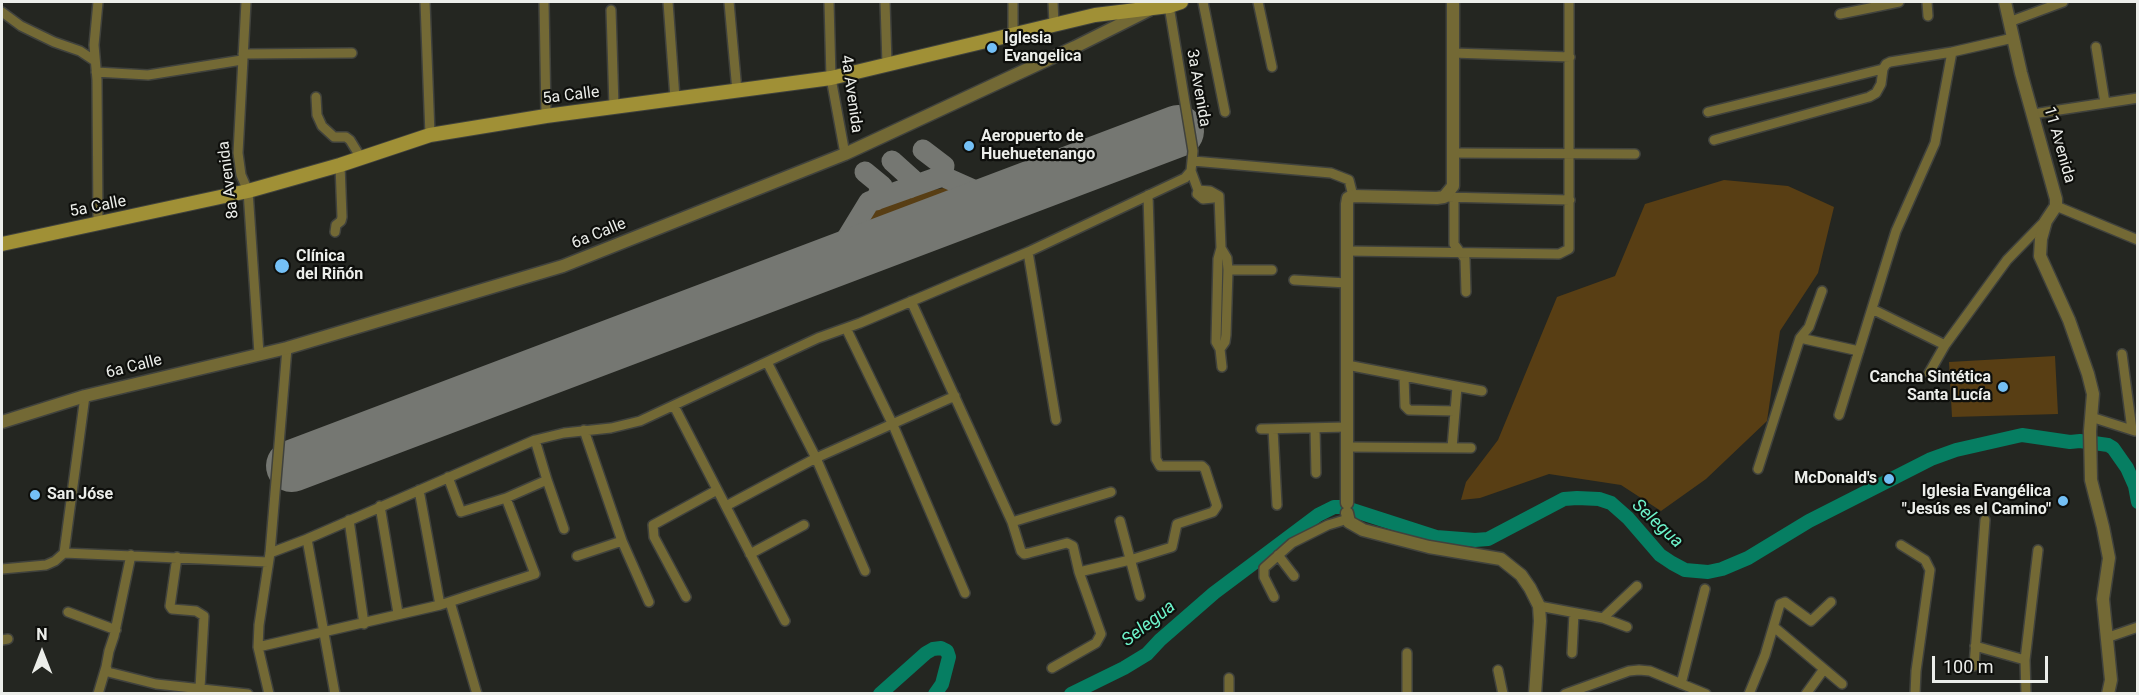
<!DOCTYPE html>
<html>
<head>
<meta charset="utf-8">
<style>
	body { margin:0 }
	#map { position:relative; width:2139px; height:695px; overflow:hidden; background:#242621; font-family:Roboto,sans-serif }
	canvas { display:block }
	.frame { position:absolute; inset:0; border:3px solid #eceeea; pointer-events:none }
	.north { position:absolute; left:12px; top:623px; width:60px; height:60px; -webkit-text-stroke:4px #0e0f0c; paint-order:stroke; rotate:0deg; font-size:16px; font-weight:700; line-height:24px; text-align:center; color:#eceeea }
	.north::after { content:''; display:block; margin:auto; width:21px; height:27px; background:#eceeea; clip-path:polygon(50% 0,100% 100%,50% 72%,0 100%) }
	.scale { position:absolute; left:1932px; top:656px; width:116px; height:27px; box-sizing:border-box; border:3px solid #eceeea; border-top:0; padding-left:8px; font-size:18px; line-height:21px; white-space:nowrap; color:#eceeea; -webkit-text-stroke:4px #0e0f0c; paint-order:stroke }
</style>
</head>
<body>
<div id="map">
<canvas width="2139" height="695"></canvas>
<div class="frame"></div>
<div class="north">N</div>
<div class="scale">100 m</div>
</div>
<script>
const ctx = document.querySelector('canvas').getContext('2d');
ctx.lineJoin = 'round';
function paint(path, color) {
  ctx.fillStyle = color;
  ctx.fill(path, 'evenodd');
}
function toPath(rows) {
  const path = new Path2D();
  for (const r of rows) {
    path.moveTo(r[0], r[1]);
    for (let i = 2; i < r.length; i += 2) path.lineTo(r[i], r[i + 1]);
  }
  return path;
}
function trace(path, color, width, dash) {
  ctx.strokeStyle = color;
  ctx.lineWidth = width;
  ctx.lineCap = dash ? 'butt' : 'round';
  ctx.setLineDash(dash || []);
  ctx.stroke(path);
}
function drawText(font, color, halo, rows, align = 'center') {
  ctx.font = font + ' Roboto,sans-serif';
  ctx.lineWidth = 4.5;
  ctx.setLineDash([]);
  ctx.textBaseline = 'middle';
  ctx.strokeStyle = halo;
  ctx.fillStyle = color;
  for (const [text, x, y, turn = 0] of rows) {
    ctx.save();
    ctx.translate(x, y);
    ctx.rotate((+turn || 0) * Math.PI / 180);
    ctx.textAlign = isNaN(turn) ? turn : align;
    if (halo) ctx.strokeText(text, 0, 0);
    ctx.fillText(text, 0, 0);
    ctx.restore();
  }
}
const green = toPath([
	[1724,180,1788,186,1834,207,1818,273,1780,331,1767,421,1706,479,1661,511,1621,485,1549,474,1480,498,1461,500,1466,482,1498,440,1557,297,1615,276,1645,204],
	[944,188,955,189,967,199,966,202,862,239,859,235,861,226,872,211,927,191],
	[2055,356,2058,414,1952,417,1949,362]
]);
const river = toPath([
	[880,694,926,653,933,649,941,648,947,651,949,657,942,684,935,694],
	[1071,694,1124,668,1147,654,1160,640,1214,593,1318,515,1334,507,1343,507,1436,537,1475,540,1488,539,1564,499,1577,498,1599,499,1611,503,1628,518,1660,555,1672,563,1685,570,1708,572,1722,569,1748,558,1809,521,1931,459,1956,450,2022,435,2070,442,2080,441,2108,445,2113,448,2127,468,2135,486,2138,502]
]);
const taxiway = toPath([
	[923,150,944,166,942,176],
	[892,161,912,179,909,188],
	[865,172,882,186,876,200],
	[833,261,869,202,942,176,996,200]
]);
const runway = toPath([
	[292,466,1178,131]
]);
const minor = toPath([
	[246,2,238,153,241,175,248,191,259,354],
	[425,2,430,135],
	[544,2,546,116],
	[668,2,675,98],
	[729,2,737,91],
	[829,2,831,78,845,154],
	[885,2,887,64],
	[1053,2,1054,25],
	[1203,2,1225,112],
	[1258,2,1272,67],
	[1927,2,1928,16],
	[611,10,614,107],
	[2,12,21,26,54,42,80,51,95,61],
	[1840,14,1899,2],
	[2009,22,2063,2],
	[1013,34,1013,2],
	[2096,47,2105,103],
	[1453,53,1570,57],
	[243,54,352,53],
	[96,72,148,75,242,60],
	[316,97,317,115,322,126,334,137,346,137,350,140,361,158],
	[1708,112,1883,69],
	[2033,114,2138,98],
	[1714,140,1869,97,1876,93,1881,84,1883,69,1886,64,1890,62,1952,52,2013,38],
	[1453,153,1635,154],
	[1193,161,1331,173,1349,180,1353,196],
	[1191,171,1198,190,1210,191,1219,196,1221,248,1218,259,1216,342,1220,349,1222,367],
	[1198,190,1197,194,1203,199,1213,198,1219,196],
	[1444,197,1570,200],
	[1454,197,1454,244,1465,259,1466,292],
	[2056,206,2138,240],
	[98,223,97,80,94,45,98,2],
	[335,232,336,225,341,221,342,217,340,165],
	[1347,251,1559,254,1569,249,1569,2],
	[1028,252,1056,420],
	[1228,270,1272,270],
	[1294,280,1347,283],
	[911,301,1012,522,1021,551,1024,554,1029,553,1067,543,1073,546,1079,572,1101,634,1096,643,1052,668],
	[1872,309,1945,345],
	[846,328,893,425,965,593],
	[1800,338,1859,351],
	[1220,349,1225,342,1226,335,1228,270,1227,258,1221,248],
	[2122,354,2132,430],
	[767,362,816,458,865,571],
	[1347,365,1482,391],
	[1929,373,1945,345,2007,260,2044,222],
	[1404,376,1405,406,1409,410,1455,411],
	[674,406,785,621],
	[1839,415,1896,231,1935,143,1952,52],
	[2091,417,2135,431],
	[1315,428,1316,473],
	[1261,429,1347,427],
	[1273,429,1277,505],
	[584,430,622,541,649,602],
	[1347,447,1471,448],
	[1452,448,1457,387],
	[1758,469,1800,338,1809,327,1822,291],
	[448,477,461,512,506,498,547,480,535,440],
	[547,480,564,529],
	[419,490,440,605],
	[380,506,398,613],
	[726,506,816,458,955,396],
	[349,520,364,624],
	[1120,521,1140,596],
	[1012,522,1111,492],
	[307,539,335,694],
	[1901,545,1925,560,1930,570,1916,671,1915,694],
	[64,553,268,562],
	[270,553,307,539,535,440,564,433,611,428,640,421,818,338,860,323,1028,252,1185,178,1191,171,1193,151,1169,6],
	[750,554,804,525],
	[131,555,114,636,109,651,106,667,108,672,156,684,248,694],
	[1278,555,1294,576],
	[577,556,622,541],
	[177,557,170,606,172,609,196,611,204,616,200,688],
	[2,569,46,565,55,561,64,553,85,396],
	[1079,572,1130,560,1172,547,1177,524,1213,512,1217,506,1205,469,1202,466,1160,466,1156,459,1148,195],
	[686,597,654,537,653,525,717,490],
	[1274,597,1264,577,1264,568,1292,543,1328,525,1348,519],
	[450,602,477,694],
	[1539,606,1603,618,1627,627],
	[68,612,116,630],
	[1603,618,1637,586],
	[1774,627,1842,684],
	[2106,638,2138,627],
	[2,640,8,639],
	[1975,646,2025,660],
	[258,647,440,605,535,574,506,498],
	[1572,653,1574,613],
	[1974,666,1985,520],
	[1498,670,1503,694],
	[1229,678,1229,694],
	[1681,684,1705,589],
	[98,694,106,667],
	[269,694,258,647,259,625,270,553,287,348],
	[1407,694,1407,653],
	[1565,694,1629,671,1639,670,1650,671,1706,694],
	[1749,694,1765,655,1780,604,1785,602,1811,621,1831,602],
	[1806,694,1824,669],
	[2026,694,2025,660,2038,550]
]);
const tertiary = toPath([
	[2005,2,2021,73,2056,199,2056,206,2046,221,2041,239,2040,256,2069,320,2088,374,2093,394,2090,431,2091,480,2103,527,2109,558,2103,599,2111,680,2108,694],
	[2,422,85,396,287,348,563,266,845,154,1075,47,1149,10],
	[1347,503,1347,204,1348,198,1353,196,1437,198,1444,197,1453,186,1453,2],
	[1347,513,1349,522,1363,530,1429,547,1501,559,1521,575,1530,588,1539,606,1540,621,1535,694]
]);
const secondary = toPath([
	[2,244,248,191,340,165,430,135,546,116,831,78,1095,15,1169,6,1181,2]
]);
const markers = [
	[992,48,6,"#74c0f6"],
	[969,146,6,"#74c0f6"],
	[282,266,8,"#74c0f6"],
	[2003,387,6,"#74c0f6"],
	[1889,479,6,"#74c0f6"],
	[35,495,6,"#74c0f6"],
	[2063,501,6,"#74c0f6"]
];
const poiNames = [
	["Iglesia",1004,39],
	["Evangelica",1004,57],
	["Aeropuerto de",981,137],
	["Huehuetenango",981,155],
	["Clínica",296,257],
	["del Riñón",296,275],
	["Cancha Sintética",1991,378,"right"],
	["Santa Lucía",1991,396,"right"],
	["McDonald's",1877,479,"right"],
	["Iglesia Evangélica",2051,492,"right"],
	["\"Jesús es el Camino\"",2051,510,"right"],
	["San Jóse",47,495]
];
const streetNames = [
	["3a Avenida",1198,88,80],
	["4a Avenida",851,94,82],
	["5a Calle",571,96,-7],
	["11 Avenida",2059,145,74],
	["8a Avenida",229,180,-97],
	["5a Calle",98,207,-11],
	["6a Calle",599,234,-22],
	["6a Calle",134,367,-14]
];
const waterNames = [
	["Selegua",1657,524,43],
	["Selegua",1149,624,-38]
];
paint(green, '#583e14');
trace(river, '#067e62', 14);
trace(taxiway, '#757772', 21);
trace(runway, '#757772', 52);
trace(minor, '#40423d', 12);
trace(tertiary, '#40423d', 15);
trace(secondary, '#40423d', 16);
trace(minor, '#736935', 9);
trace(tertiary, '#736935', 12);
trace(secondary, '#a09036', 14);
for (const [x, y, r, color] of markers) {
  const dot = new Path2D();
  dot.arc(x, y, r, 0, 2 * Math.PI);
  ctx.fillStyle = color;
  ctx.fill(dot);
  trace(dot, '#0e0f0c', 2);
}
drawText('bold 16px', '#eceeea', '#0e0f0c', poiNames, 'left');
drawText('16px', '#eceeea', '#0e0f0c', streetNames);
drawText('italic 18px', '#6df3ca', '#0e0f0c', waterNames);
</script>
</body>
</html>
